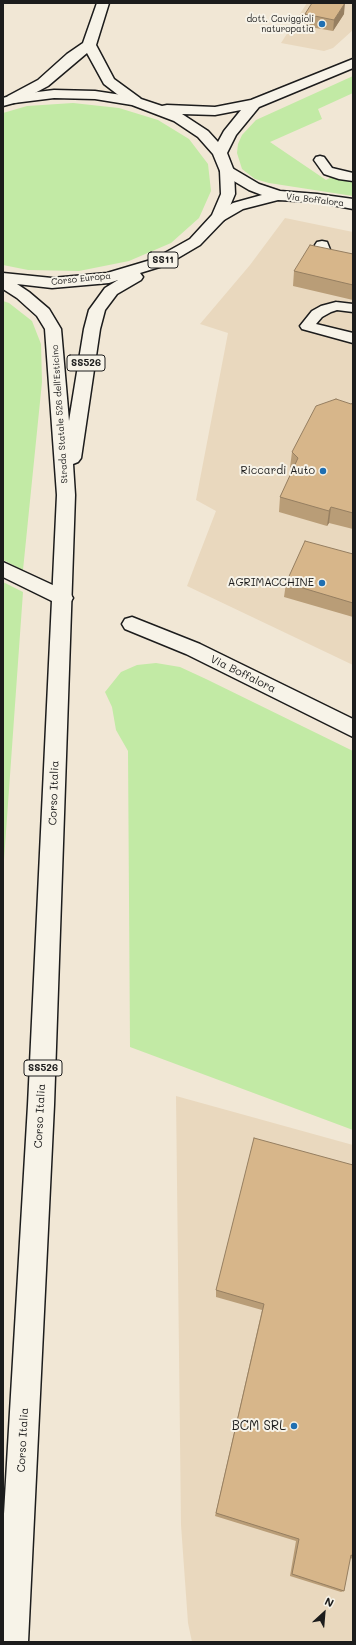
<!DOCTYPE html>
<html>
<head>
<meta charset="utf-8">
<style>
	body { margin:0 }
	#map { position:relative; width:356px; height:1645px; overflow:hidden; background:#f1e7d5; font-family:Mali,sans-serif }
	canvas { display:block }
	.frame { position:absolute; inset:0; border:4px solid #1c1c1c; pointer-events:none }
	.north { position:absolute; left:304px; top:1593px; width:40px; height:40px; -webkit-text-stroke:3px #f7f3e8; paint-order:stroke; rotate:26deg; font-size:11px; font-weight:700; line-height:16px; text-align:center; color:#1c1c1c }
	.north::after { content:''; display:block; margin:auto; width:14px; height:18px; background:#1c1c1c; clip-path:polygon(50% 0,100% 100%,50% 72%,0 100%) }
</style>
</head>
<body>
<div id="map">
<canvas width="356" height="1645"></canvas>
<div class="frame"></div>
<div class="north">N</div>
</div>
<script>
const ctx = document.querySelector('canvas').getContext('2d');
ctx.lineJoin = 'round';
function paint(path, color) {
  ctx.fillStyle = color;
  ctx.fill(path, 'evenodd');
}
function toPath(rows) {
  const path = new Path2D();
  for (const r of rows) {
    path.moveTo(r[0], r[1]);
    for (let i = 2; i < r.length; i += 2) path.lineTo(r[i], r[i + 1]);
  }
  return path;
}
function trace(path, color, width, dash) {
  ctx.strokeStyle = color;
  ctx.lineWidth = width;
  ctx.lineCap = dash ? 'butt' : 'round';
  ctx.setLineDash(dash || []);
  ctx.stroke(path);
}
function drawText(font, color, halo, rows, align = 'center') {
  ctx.font = font + ' Mali,sans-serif';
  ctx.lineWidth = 4;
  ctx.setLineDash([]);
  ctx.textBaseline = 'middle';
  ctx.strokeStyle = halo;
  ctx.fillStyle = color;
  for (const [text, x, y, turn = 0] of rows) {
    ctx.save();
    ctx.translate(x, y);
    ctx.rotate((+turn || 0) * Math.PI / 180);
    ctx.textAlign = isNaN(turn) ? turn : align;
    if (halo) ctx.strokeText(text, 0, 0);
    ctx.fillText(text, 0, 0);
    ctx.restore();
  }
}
const built = toPath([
	[307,3,353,3,353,30,333,48,324,51,281,43],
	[285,218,353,232,353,665,187,586,216,511,196,500,228,333,200,324,250,265],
	[176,1096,353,1145,353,1642,192,1642,188,1623,181,1525]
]);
const green = toPath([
	[353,76,353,93,318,109,322,119,270,142,326,180,334,176,353,181,353,196,269,183,255,179,242,169,237,153,238,144,242,135,256,120],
	[73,103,119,108,158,120,189,139,208,164,211,191,199,218,171,243,129,261,79,271,28,270,3,265,3,113,27,106],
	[3,301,9,303,32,321,41,344,42,382,23,570,3,560],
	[3,582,23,592,3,874],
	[156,663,180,667,206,679,353,751,353,1130,130,1047,128,751,116,730,112,707,105,692,121,672,137,665]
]);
const service = toPath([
	[320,156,324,157,332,168,353,173,353,181,339,179,324,174,314,160,316,157,320,156],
	[322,241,327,242,331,252,353,259,353,267,321,258,316,252,315,245,317,242,322,241],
	[336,302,353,304,353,312,337,310,331,312,322,317,316,324,353,333,353,343,302,329,300,326,312,311,321,306,336,302]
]);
const minor = toPath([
	[3,562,70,593,73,598,70,603,63,605,56,603,3,577,3,562],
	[132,617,200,644,353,719,353,737,186,654,125,629,122,624,125,619,132,617]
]);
const tertiary = toPath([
	[227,167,232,168,259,184,280,191,317,194,353,199,353,209,317,202,278,200,243,209,224,220,219,222,214,220,211,217,214,214,233,203,262,195,249,190,222,174,220,171,222,168,227,167]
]);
const primary = toPath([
	[353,59,353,68,259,107,236,135,227,153,234,171,235,194,224,220,200,245,166,265,140,273,143,277,141,280,117,294,105,310,100,329,81,458,78,462,73,464,75,495,54,1105,28,1642,3,1642,3,1531,28,1105,57,495,45,329,37,316,17,298,3,289,3,273,52,278,107,273,154,259,190,239,212,215,221,194,220,171,213,154,198,137,174,121,132,105,95,99,54,98,14,103,3,106,3,98,13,95,54,90,95,91,135,97,162,106,167,105,215,107,251,100,353,59],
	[241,110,224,131,218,142,208,131,182,114,215,115,241,110],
	[118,280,105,288,89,310,84,329,69,421,61,329,49,309,29,292,17,284,52,288,109,283,118,280]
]);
const trunk = toPath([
	[97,3,109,3,96,45,114,79,140,98,142,101,140,104,135,105,130,104,104,84,87,53,48,86,18,102,13,103,8,102,6,99,8,96,38,80,67,54,83,43,97,3]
]);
const wall = toPath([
	[305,14,344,14,333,31,304,26],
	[353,254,353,300,293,286,294,271],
	[353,403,353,529,329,523,327,526,279,512,280,497,293,470,290,467,292,452,351,404],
	[353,554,353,617,284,597,286,583],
	[353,1165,353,1559,350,1558,344,1591,341,1592,290,1576,296,1541,215,1516,262,1310,216,1297,216,1290]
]);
const shadedWall = toPath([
	[345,3,344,14,333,31,334,20],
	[331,507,329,523,327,526,329,511]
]);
const building = toPath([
	[312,3,345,3,334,20,305,14,312,3],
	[310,245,353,254,353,285,294,271,310,245],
	[336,399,351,404,353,403,353,513,331,507,329,511,280,497,298,458,292,452,316,406,336,399],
	[305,541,353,554,353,603,286,583,305,541],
	[254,1138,353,1165,353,1556,351,1555,344,1591,292,1574,299,1539,216,1513,264,1304,216,1290,254,1138]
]);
const markers = [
	[322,24,4,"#1f6fb2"],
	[323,471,4,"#1f6fb2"],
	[322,583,4,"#1f6fb2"],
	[294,1426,4,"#1f6fb2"]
];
const farPoinames = [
	["dott. Caviggioli",314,19],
	["naturopatia",314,29]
];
const farStreetnames = [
	["Via Boffalora",315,200,7],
	["Corso Europa",81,279,-6],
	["Strada Statale 526 dell'Esticino",60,414,-94]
];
const shields = [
	[163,260,30],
	[86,363,38],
	[43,1068,38]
];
const shieldNames = [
	["SS11",163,260],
	["SS526",86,363],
	["SS526",43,1068]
];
const poiNames = [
	["Riccardi Auto",315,471],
	["AGRIMACCHINE",314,583]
];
const streetNames = [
	["Via Boffalora",243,674,26],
	["Corso Italia",54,793,-88],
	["Corso Italia",40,1116,-87],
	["Corso Italia",23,1440,-87]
];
const nearPoinames = [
	["BCM SRL",286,1426]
];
paint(built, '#e9d8be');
paint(green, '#c2eaa5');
trace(service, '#1c1c1c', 3);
trace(minor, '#1c1c1c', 3);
trace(tertiary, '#1c1c1c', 3);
trace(primary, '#1c1c1c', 3);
trace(trunk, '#1c1c1c', 3);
paint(service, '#f7f3e8');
paint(minor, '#f7f3e8');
paint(tertiary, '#f7f3e8');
paint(primary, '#f7f3e8');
paint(trunk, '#f7f3e8');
paint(wall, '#b99d77');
paint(shadedWall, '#967f61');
paint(building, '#d7b68a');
trace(building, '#967f61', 1);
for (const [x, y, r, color] of markers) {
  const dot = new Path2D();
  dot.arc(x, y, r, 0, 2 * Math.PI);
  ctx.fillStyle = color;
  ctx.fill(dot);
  trace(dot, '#f7f3e8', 1.5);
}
drawText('9px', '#1c1c1c', '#f7f3e8', farPoinames, 'right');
drawText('9px', '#1c1c1c', '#f7f3e8', farStreetnames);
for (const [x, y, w] of shields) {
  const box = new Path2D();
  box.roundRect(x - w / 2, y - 8, w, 16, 3);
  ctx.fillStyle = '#f7f3e8';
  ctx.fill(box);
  trace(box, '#1c1c1c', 1);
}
drawText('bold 10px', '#1c1c1c', null, shieldNames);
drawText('11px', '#1c1c1c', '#f7f3e8', poiNames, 'right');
drawText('11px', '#1c1c1c', '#f7f3e8', streetNames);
drawText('13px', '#1c1c1c', '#f7f3e8', nearPoinames, 'right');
</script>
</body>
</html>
